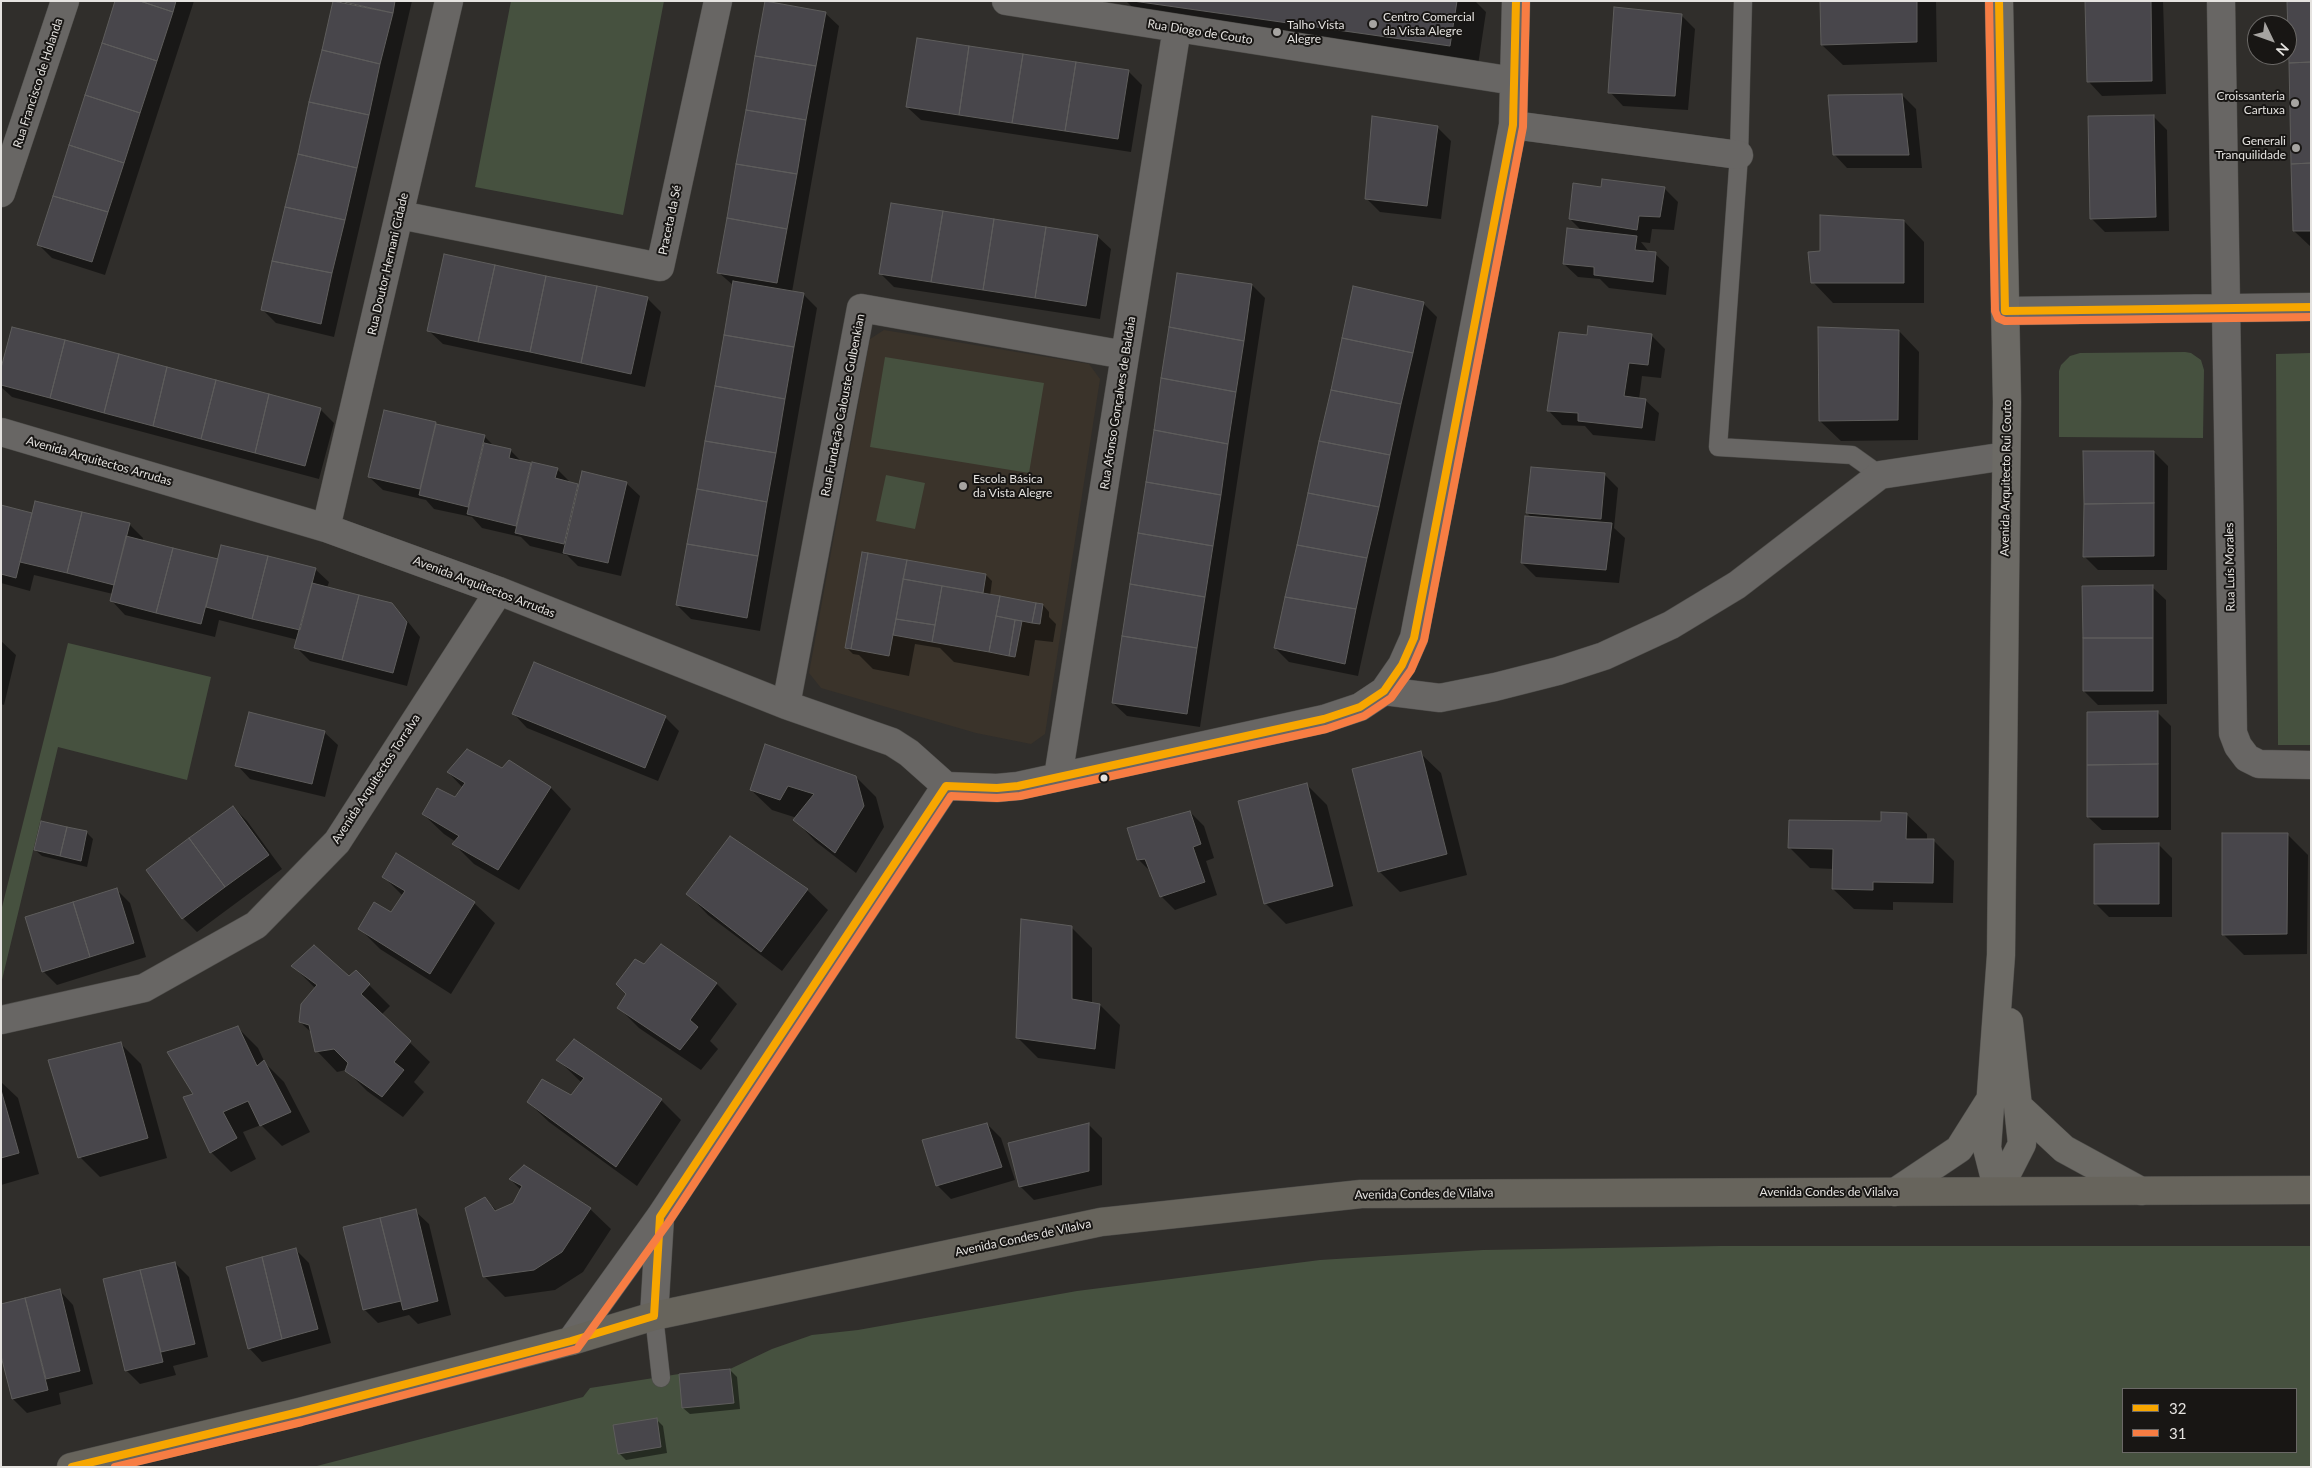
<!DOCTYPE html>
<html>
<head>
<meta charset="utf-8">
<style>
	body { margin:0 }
	#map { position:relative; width:2312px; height:1468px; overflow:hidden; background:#302e2b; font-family:Lato,sans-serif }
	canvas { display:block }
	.frame { position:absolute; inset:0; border:2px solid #e5e3e0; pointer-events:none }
	.legend { position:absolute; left:2122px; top:1388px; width:175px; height:65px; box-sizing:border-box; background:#181614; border:1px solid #6a6866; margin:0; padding:6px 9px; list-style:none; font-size:15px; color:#e5e3e0 }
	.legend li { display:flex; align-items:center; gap:10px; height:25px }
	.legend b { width:25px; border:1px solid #6a6866 }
	.north { position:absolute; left:2247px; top:15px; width:50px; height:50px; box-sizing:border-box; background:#181614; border:1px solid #6a6866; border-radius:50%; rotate:132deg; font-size:14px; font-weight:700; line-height:20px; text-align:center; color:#e5e3e0 }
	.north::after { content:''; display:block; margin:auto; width:18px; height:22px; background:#a6a4a1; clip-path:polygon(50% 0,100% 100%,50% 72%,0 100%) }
</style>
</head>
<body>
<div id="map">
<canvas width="2312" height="1468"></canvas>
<div class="frame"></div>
<ul class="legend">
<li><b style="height:6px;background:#f7a600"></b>32</li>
<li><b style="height:6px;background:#f77d43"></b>31</li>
</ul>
<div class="north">N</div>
</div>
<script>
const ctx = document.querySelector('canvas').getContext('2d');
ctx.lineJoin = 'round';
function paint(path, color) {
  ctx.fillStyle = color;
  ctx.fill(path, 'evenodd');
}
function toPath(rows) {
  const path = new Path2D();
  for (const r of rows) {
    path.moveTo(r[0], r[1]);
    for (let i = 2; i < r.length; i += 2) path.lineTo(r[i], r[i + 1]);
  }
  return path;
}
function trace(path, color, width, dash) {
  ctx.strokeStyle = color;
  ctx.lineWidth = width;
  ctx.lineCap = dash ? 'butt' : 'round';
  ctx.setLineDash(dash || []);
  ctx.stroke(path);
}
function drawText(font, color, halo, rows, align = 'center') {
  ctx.font = font + ' Lato,sans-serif';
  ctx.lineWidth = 4;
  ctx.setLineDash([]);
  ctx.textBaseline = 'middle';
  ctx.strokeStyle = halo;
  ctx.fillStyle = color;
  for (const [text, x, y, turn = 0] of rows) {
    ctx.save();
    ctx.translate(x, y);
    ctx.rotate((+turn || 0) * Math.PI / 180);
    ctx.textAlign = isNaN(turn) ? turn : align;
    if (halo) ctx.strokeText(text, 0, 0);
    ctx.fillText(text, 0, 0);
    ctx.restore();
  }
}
const built = toPath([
	[884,330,1089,364,1100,379,1045,734,1031,744,976,733,821,688,809,673,870,339]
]);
const green = toPath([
	[511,1,664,1,623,215,475,187],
	[2185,352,2191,353,2201,360,2204,370,2203,438,2059,437,2059,371,2061,365,2070,356,2080,353],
	[2311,353,2311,745,2278,745,2276,354],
	[885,357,1044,383,1029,473,870,447],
	[886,475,925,483,915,529,876,521],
	[68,643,211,677,187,780,58,747,1,984,1,911],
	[1720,1246,2311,1246,2311,1467,313,1467,583,1397,590,1388,679,1374,730,1369,772,1349,812,1335,858,1330,1077,1291,1320,1260,1483,1250],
	[2123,1389,2296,1389,2296,1452,2123,1452]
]);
const shadow = toPath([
	[117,1,194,1,105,275,52,258,38,244],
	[334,1,412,1,334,337,276,323,263,310],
	[1085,1,1475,1,1486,12,1477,72,1152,26,1127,2],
	[1821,1,1936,1,1937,62,1843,65,1822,45],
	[2086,1,2163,1,2166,94,2102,96,2089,82],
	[2311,1,2311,247,2294,231],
	[825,13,839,26,792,292,803,294,817,308,760,631,691,619,677,605,734,286,718,272],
	[1681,15,1695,29,1688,110,1623,106,1610,92],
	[1128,71,1142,85,1131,152,921,120,907,107],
	[1902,95,1916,109,1922,168,1847,168,1834,154],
	[2153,116,2167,130,2169,231,2105,232,2091,218],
	[1437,127,1451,141,1441,219,1380,212,1366,198],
	[1602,188,1664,188,1678,202,1674,230,1652,229,1650,243,1641,242,1650,253,1655,254,1669,267,1666,295,1609,288,1600,279,1578,277,1564,264,1582,231,1570,219],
	[1904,221,1924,242,1924,303,1833,303,1813,282,1821,252],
	[1097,236,1111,249,1100,319,894,287,881,274],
	[1252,285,1265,298,1200,727,1127,716,1113,703],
	[647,298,661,312,645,387,443,344,429,331],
	[1423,303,1437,317,1358,676,1289,662,1275,648],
	[1899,331,1919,352,1918,440,1841,441,1820,421],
	[1651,335,1665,349,1661,378,1642,376,1639,399,1645,400,1659,413,1655,441,1593,435,1585,426,1562,425,1549,411,1588,336],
	[1,373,320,409,334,423,319,479,12,397,1,387],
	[385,412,484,436,495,447,510,450,522,462,533,466,557,469,571,483,580,487,626,483,640,496,621,576,578,566,567,555,530,546,521,537,482,528,472,517,434,509,426,500,383,490,369,477],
	[2154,452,2168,466,2167,570,2098,570,2084,556],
	[1604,474,1618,488,1614,528,1625,538,1619,583,1536,577,1522,563,1532,518,1527,513],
	[1,507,33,515,129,524,143,538,142,542,219,561,315,569,329,582,327,588,391,604,405,618,420,637,407,686,310,661,296,647,298,640,219,620,215,637,125,615,112,601,113,594,34,575,30,591,1,583],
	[863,553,986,575,992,581,990,596,1043,605,1049,612,1049,617,1056,624,1053,642,1035,640,1029,676,954,662,940,648,915,644,909,676,873,669,859,655,853,654,846,647],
	[2152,587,2166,600,2167,704,2098,705,2084,691],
	[1,641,16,655,4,705,1,704],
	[2158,713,2171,726,2171,830,2102,830,2088,817],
	[514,714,665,717,679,731,658,781,527,728],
	[324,732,338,745,325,797,250,779,237,765],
	[1420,753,1441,773,1467,875,1400,892,1379,871],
	[509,762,551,788,571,809,519,890,474,864,454,844,456,842,444,834,423,814,456,798,463,788,448,772,502,770],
	[856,777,876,797,884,827,856,873,815,841,795,820,797,818,772,810,751,790],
	[1306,784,1327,805,1353,906,1286,924,1265,903],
	[233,807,247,821,282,869,197,932,183,918],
	[1190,812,1204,826,1214,858,1206,861,1217,895,1175,910,1161,896,1152,873,1138,859],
	[1906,814,1927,834,1927,840,1933,840,1954,861,1953,903,1893,902,1893,910,1854,909,1833,889,1834,869,1810,868,1790,848],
	[42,822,87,833,93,839,87,867,42,856,35,850],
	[2287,834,2308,855,2307,954,2244,955,2223,934],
	[730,838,807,890,828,910,782,971,708,915,688,894],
	[2159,845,2172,858,2172,917,2109,917,2095,903],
	[383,876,474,903,495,923,451,994,380,949,360,929,392,914,403,896],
	[116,889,130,903,146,957,57,985,43,971],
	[1071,927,1092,948,1092,1004,1100,1005,1120,1025,1115,1069,1038,1058,1017,1037],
	[661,946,717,984,737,1004,710,1041,718,1049,701,1070,639,1028,619,1008,644,965],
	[293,966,349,978,356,972,390,1006,381,1015,430,1062,414,1082,424,1092,403,1117,367,1091,346,1070,337,1072,317,1051,313,1034,300,1022,316,989],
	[238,1028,258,1048,265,1063,284,1082,310,1132,282,1146,261,1125,243,1132,256,1159,231,1172,211,1152,195,1095],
	[120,1043,141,1064,167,1158,100,1177,80,1157],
	[558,1060,661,1100,681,1120,637,1186,549,1122,528,1102,572,1097,582,1083],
	[1,1082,18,1098,39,1174,1,1185],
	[987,1124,1001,1138,1015,1180,951,1199,937,1185],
	[1088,1124,1102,1138,1102,1185,1034,1200,1020,1186],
	[510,1179,590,1209,611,1229,583,1272,555,1290,505,1297,484,1276,485,1199,498,1212,514,1203,521,1190],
	[415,1211,429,1224,451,1315,418,1324,409,1315,378,1323,364,1309],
	[295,1249,309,1263,331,1343,262,1362,249,1348],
	[175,1263,189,1277,208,1357,173,1366,176,1375,140,1384,126,1370,104,1280],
	[60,1291,73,1305,93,1384,59,1393,61,1404,27,1413,13,1399,1,1351,1,1306],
	[730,1370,737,1377,740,1409,690,1414,683,1408],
	[656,1419,663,1426,667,1453,626,1460,619,1453]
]);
const building = toPath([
	[115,1,140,1,173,12,157,61,102,43,115,1],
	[140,1,176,1,173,12,140,1],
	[333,1,393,13,380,64,322,50,333,1],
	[340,1,395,1,393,13,340,1],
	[765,1,826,12,816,66,755,56,765,1],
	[1133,1,1457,1,1450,46,1133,1],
	[1820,1,1917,1,1917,42,1821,45,1820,1],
	[2085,1,2151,1,2152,81,2087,82,2085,1],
	[2287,1,2311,1,2311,62,2289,63,2287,1],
	[1614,7,1682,14,1675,96,1608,93,1614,7],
	[917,38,969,46,959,115,906,107,917,38],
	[102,43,157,61,140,113,85,95,102,43],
	[969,46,1023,54,1012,123,959,115,969,46],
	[322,50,380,64,369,115,309,102,322,50],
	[1023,54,1076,62,1065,131,1012,123,1023,54],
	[755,56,816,66,806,120,746,110,755,56],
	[1076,62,1129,70,1118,139,1065,131,1076,62],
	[2311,62,2311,163,2291,164,2289,63,2311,62],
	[1902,94,1909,155,1833,155,1828,95,1902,94],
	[85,95,140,113,124,163,69,145,85,95],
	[309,102,369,115,357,168,298,154,309,102],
	[746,110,806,120,797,174,736,164,746,110],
	[2154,115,2156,217,2090,219,2088,116,2154,115],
	[1372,116,1438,126,1427,206,1365,199,1372,116],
	[69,145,124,163,108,212,53,196,69,145],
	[298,154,357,168,345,220,285,207,298,154],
	[2311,163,2311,231,2293,231,2291,164,2311,163],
	[736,164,797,174,787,229,727,218,736,164],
	[1602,179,1665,187,1660,217,1639,216,1637,230,1569,219,1573,183,1601,187,1602,179],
	[53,196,108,212,92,262,37,245,53,196],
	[891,203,943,211,931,282,879,274,891,203],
	[285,207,345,220,332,273,272,261,285,207],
	[943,211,994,219,983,290,931,282,943,211],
	[1820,215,1904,220,1904,283,1811,283,1808,252,1820,251,1820,215],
	[727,218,787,229,777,283,717,273,727,218],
	[994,219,1046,227,1035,298,983,290,994,219],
	[1046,227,1098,235,1086,306,1035,298,1046,227],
	[1567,228,1637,236,1635,250,1656,252,1653,282,1594,275,1594,267,1563,264,1567,228],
	[444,254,495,265,478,342,427,331,444,254],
	[272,261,332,273,321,324,261,310,272,261],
	[495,265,546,276,530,352,478,342,495,265],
	[1177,273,1252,284,1244,341,1169,327,1177,273],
	[546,276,597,286,581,363,530,352,546,276],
	[733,281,804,293,794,347,724,335,733,281],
	[597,286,648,297,631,374,581,363,597,286],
	[1353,286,1424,302,1413,353,1342,338,1353,286],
	[1588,326,1652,334,1648,365,1629,363,1624,396,1646,399,1642,428,1578,421,1578,413,1547,411,1559,332,1587,335,1588,326],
	[12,327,65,340,50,398,1,385,1,368,12,327],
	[1169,327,1244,341,1236,392,1161,378,1169,327],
	[1818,327,1899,330,1898,420,1819,421,1818,327],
	[724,335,794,347,785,399,715,386,724,335],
	[1342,338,1413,353,1401,404,1331,390,1342,338],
	[65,340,119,354,104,413,50,398,65,340],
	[119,354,167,367,153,426,104,413,119,354],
	[167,367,216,380,201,439,153,426,167,367],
	[1161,378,1236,392,1228,444,1154,430,1161,378],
	[216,380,269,394,255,453,201,439,216,380],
	[715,386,785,399,776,453,705,441,715,386],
	[1331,390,1401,404,1390,455,1319,441,1331,390],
	[269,394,321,408,305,466,255,453,269,394],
	[384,410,436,422,420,489,368,477,384,410],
	[436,424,485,435,468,507,419,495,436,424],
	[1154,430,1228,444,1221,495,1146,482,1154,430],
	[705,441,776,453,767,502,697,489,705,441],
	[1319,441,1390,455,1379,507,1308,493,1319,441],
	[484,443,511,449,509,458,531,463,516,526,467,514,484,443],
	[2083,451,2154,451,2154,503,2084,504,2083,451],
	[532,462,558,468,555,478,578,484,564,544,515,533,532,462],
	[1531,467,1605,473,1601,519,1526,513,1531,467],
	[582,471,627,482,608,563,563,553,582,471],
	[1146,482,1221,495,1213,546,1138,533,1146,482],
	[697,489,767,502,758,556,687,544,697,489],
	[1308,493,1379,507,1367,558,1297,545,1308,493],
	[35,501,82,512,67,573,20,562,35,501],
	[2154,503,2154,556,2083,557,2084,504,2154,503],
	[1,505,32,513,16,578,1,574,1,505],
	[82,512,130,523,114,585,67,573,82,512],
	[1525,516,1612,523,1606,570,1521,563,1525,516],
	[1138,533,1213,546,1205,597,1130,584,1138,533],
	[126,536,173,548,156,613,110,601,126,536],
	[687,544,758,556,747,618,676,605,687,544],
	[221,545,268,556,252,619,206,607,221,545],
	[1297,545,1367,558,1356,609,1285,597,1297,545],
	[173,548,218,559,201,624,156,613,173,548],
	[862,552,868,553,851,649,845,648,862,552],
	[868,553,907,560,889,656,851,649,868,553],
	[268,556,316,568,300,630,252,619,268,556],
	[907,560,986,574,983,593,903,579,907,560],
	[903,579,942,586,935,625,896,619,903,579],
	[312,583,359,595,342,660,294,648,312,583],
	[1130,584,1205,597,1197,648,1122,636,1130,584],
	[2153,585,2153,638,2083,638,2082,586,2153,585],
	[942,586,1000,596,989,652,932,642,942,586],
	[359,595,392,603,407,622,393,673,342,660,359,595],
	[1000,596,1036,603,1032,623,996,616,1000,596],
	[1285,597,1356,609,1345,664,1274,648,1285,597],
	[1036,603,1043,604,1040,624,1032,623,1036,603],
	[996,616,1015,620,1009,656,989,652,996,616],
	[896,619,935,625,932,642,893,635,896,619],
	[1015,620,1022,621,1015,657,1009,656,1015,620],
	[1122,636,1197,648,1187,714,1112,703,1122,636],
	[2083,638,2153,638,2153,691,2083,691,2083,638],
	[534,662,666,716,645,768,512,714,534,662],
	[2158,711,2158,764,2087,765,2087,712,2158,711],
	[249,712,325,731,312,784,235,766,249,712],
	[765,744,856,776,864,806,835,853,793,820,814,794,788,786,780,800,750,790,765,744],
	[467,749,502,768,509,760,551,787,498,870,452,844,459,836,422,814,437,788,455,797,465,783,447,772,467,749],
	[1421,751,1447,854,1378,872,1352,769,1421,751],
	[2158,764,2158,817,2087,817,2087,765,2158,764],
	[1307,783,1333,886,1264,904,1238,801,1307,783],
	[233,806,269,855,225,887,189,838,233,806],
	[1190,811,1201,844,1193,847,1205,882,1160,897,1145,859,1137,860,1127,828,1190,811],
	[1881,812,1907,813,1906,839,1934,839,1933,883,1873,882,1873,890,1832,889,1833,849,1788,848,1789,820,1881,821,1881,812],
	[41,821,67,827,60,856,34,850,41,821],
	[67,827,87,831,81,861,60,856,67,827],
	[2222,833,2288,833,2287,934,2222,935,2222,833],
	[730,836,808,889,761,952,686,894,730,836],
	[189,838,225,887,182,919,146,870,189,838],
	[2159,843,2159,904,2094,904,2094,844,2159,843],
	[396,853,475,902,430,974,358,929,374,902,391,912,405,891,382,877,396,853],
	[117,888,134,943,90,957,73,902,117,888],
	[73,902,90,957,42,972,25,917,73,902],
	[1021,919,1072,926,1072,999,1100,1004,1095,1049,1016,1038,1021,919],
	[661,944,717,983,690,1020,698,1027,680,1050,617,1008,626,994,616,984,635,959,644,964,661,944],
	[314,945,349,976,356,970,370,984,361,994,411,1041,394,1062,404,1070,382,1097,345,1071,348,1063,334,1049,315,1052,309,1025,299,1022,301,1004,317,985,291,966,314,945],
	[238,1026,257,1066,264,1060,291,1112,260,1126,248,1101,223,1112,237,1138,210,1153,183,1097,193,1094,167,1052,238,1026],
	[574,1039,662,1099,616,1167,527,1102,542,1079,571,1095,584,1078,556,1060,574,1039],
	[121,1042,148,1138,78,1158,48,1060,121,1042],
	[1,1090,19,1153,1,1158,1,1090],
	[987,1123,1002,1167,936,1186,922,1140,987,1123],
	[1089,1123,1089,1171,1019,1187,1008,1143,1089,1123],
	[524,1165,591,1208,562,1252,534,1270,483,1277,465,1208,485,1197,495,1211,513,1203,522,1186,509,1179,524,1165],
	[416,1209,438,1301,403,1310,380,1218,416,1209],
	[380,1218,401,1301,363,1310,343,1227,380,1218],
	[296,1248,318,1329,282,1339,262,1257,296,1248],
	[262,1257,282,1339,248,1349,226,1267,262,1257],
	[175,1262,195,1344,161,1352,140,1270,175,1262],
	[140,1270,163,1362,125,1371,103,1279,140,1270],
	[60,1289,80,1371,46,1379,25,1298,60,1289],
	[25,1298,48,1390,12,1399,1,1356,1,1304,25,1298],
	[730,1369,734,1403,682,1408,679,1374,730,1369],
	[657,1418,661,1447,618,1454,613,1425,657,1418]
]);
const lane = toPath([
	[1743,1,1739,155,1718,447,1852,455,1880,475],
	[654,1316,661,1378]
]);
const street = toPath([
	[1006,1,1514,81],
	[2221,1,2233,733,2238,746,2247,758,2259,764,2311,765],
	[1513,125,1739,155],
	[1,193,65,1],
	[400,215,660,267,718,1],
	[2005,311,2311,307],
	[1,432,326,528,499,591,786,705,892,742,909,753,946,786],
	[326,528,449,1],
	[1384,691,1440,698,1495,687,1558,671,1604,656,1671,625,1737,585,1880,475,2006,456],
	[786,705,861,308,1125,355],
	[1058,777,1177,28],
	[946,786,997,788,1018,786,1324,719,1360,707,1384,691,1402,665,1414,638,1513,125,1516,1],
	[1,1020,144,988,256,925,337,842,499,591],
	[654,1316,660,1217],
	[571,1341,660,1217,946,786]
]);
const secondary = toPath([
	[2018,1106,2064,1149,2141,1191],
	[1998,1191,1987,1148,2001,955,2007,402,1999,1],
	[1998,1191,2022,1144,2009,1022],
	[1895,1192,1959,1149,1988,1103]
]);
const primary = toPath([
	[71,1467,299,1412,571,1341,654,1316,1101,1222,1361,1194,2311,1190]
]);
const bus1 = toPath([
	[1999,1,2005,311,2311,307],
	[72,1467,299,1412,571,1341,654,1316,660,1217,946,786,997,788,1018,786,1324,719,1360,707,1384,691,1402,665,1414,638,1513,125,1516,1]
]);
const bus2 = toPath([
	[1989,1,1995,311,1998,318,2005,321,2311,317],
	[115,1467,302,1422,577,1349,668,1223,951,796,997,798,1020,796,1326,729,1364,716,1391,698,1411,670,1424,640,1523,127,1526,1]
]);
const markers = [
	[1373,24,5,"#a6a4a1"],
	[1277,32,5,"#a6a4a1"],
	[2295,103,5,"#a6a4a1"],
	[2296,148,5,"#a6a4a1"],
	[963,486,5,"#a6a4a1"],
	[1104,778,4.5,"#e5e3e0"]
];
const poiNames = [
	["Centro Comercial",1383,17],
	["da Vista Alegre",1383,31],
	["Talho Vista",1287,25],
	["Alegre",1287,39],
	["Croissanteria",2285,96,"right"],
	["Cartuxa",2285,110,"right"],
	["Generali",2286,141,"right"],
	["Tranquilidade",2286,155,"right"],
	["Escola Básica",973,479],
	["da Vista Alegre",973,493]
];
const streetNames = [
	["Rua Diogo de Couto",1200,32,9],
	["Rua Francisco de Holanda",38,83,-72],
	["Praceta da Sé",670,220,-78],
	["Rua Doutor Hernani Cidade",388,264,-77],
	["Rua Afonso Gonçalves de Baldaia",1118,403,-81],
	["Rua Fundação Calouste Gulbenkian",843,405,-79],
	["Avenida Arquitectos Arrudas",99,461,16],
	["Avenida Arquitecto Rui Couto",2006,478,-89],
	["Rua Luís Morales",2230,567,-91],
	["Avenida Arquitectos Arrudas",484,587,21],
	["Avenida Arquitectos Torralva",376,779,-57],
	["Avenida Condes de Vilalva",1829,1192],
	["Avenida Condes de Vilalva",1424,1194,-1],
	["Avenida Condes de Vilalva",1023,1238,-12]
];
paint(built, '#3a332a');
paint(green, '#46513f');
paint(shadow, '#0007');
paint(building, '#48464b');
trace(building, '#5e5d5c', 1);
trace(lane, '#4d4c49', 19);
trace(street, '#4d4c49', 29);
trace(secondary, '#4d4c49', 29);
trace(primary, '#4d4c49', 29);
trace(lane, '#686664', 18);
trace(street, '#686664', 28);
trace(secondary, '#6c6a65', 28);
trace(primary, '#67645c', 28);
trace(bus1, '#f7a600', 8);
trace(bus2, '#f77d43', 8);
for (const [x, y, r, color] of markers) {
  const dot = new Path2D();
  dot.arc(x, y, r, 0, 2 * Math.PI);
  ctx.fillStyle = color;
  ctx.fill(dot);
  trace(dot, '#181614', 2);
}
drawText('12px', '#e5e3e0', '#181614', poiNames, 'left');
drawText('12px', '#e5e3e0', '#181614', streetNames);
</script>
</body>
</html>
